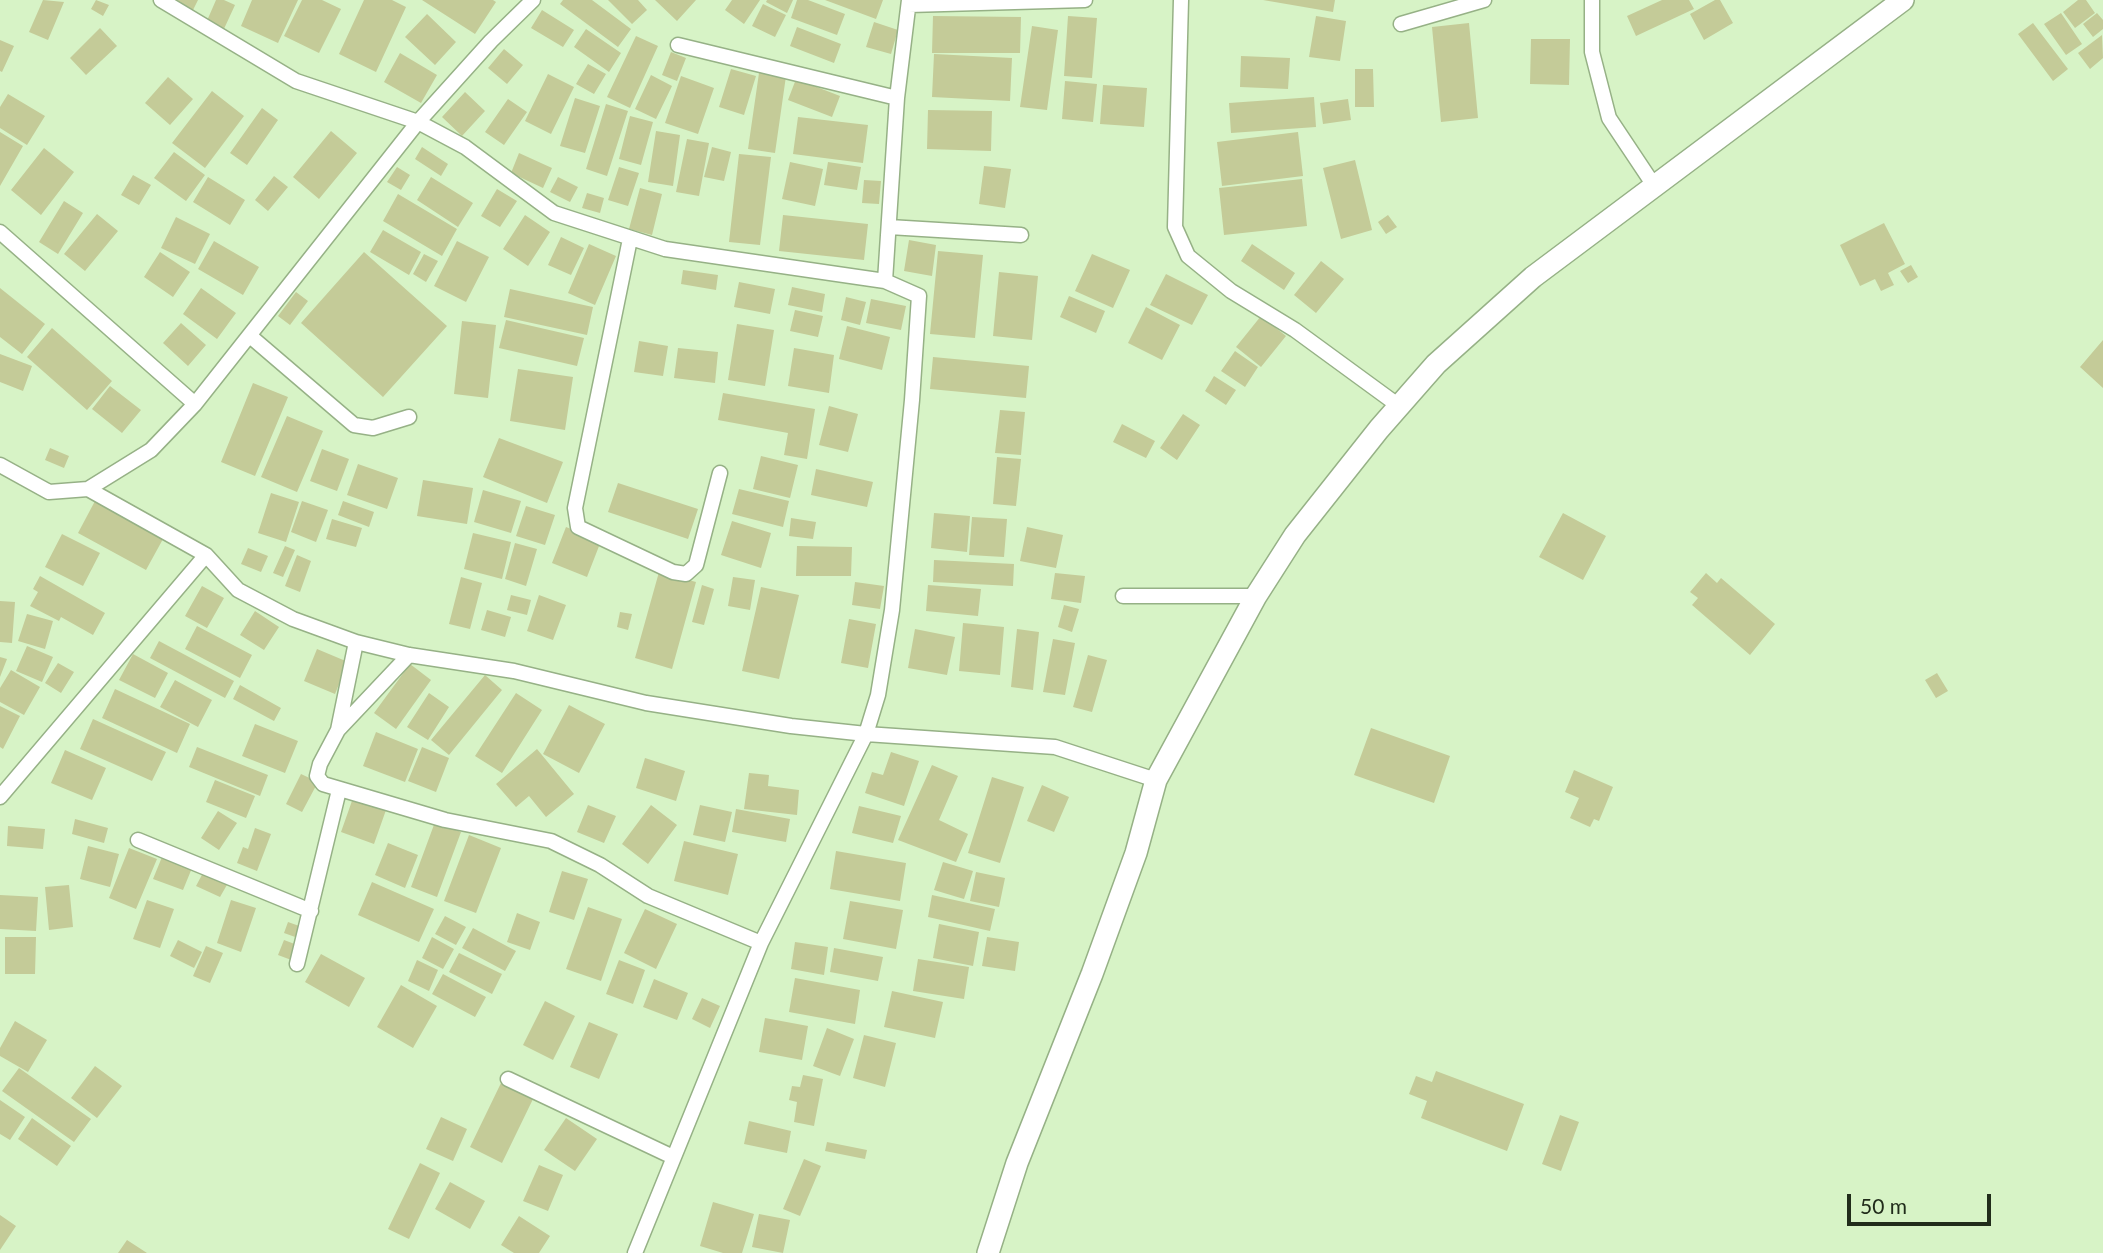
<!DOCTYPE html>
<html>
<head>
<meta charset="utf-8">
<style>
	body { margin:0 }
	#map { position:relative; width:2103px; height:1253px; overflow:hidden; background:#d7f3c6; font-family:Lato,sans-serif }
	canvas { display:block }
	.scale { position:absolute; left:1847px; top:1194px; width:144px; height:32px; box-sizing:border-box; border:4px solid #212c1b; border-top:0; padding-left:9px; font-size:21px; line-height:24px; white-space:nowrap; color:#212c1b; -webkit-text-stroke:5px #d7f3c6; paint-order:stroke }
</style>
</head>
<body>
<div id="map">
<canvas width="2103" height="1253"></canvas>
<div class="scale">50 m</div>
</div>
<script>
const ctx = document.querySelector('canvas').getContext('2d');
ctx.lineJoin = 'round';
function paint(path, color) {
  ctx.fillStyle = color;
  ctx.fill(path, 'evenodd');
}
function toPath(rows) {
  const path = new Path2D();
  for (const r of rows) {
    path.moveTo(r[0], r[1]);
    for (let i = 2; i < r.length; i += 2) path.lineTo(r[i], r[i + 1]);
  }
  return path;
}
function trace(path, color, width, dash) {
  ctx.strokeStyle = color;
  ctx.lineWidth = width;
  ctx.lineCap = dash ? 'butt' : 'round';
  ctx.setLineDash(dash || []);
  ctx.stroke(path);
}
const building = toPath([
	[43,0,64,2,48,40,29,32],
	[96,0,109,5,103,16,91,9],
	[175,0,198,0,192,12,174,4],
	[216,0,224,0,235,5,223,31,206,23],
	[252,0,298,0,278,43,241,26],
	[302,0,322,0,341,9,319,53,284,36],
	[364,0,392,0,406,7,376,72,339,54],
	[422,0,493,0,496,2,475,34],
	[563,0,592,0,631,29,618,47,560,4],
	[608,0,638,0,647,10,632,24],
	[655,0,696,0,677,21],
	[732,0,760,0,744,24,725,10],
	[767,0,793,0,787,13,766,2],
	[797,0,808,0,845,14,837,35,791,18],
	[825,0,883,0,876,19],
	[1263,0,1335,0,1333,12],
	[1662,0,1689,0,1694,9,1636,36,1627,16],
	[1715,0,1720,0,1733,23,1704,40,1690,14],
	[2078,0,2086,0,2095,13,2075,28,2063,12],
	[763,4,786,15,775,37,752,26],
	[542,10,574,30,563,47,531,28],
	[2061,13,2082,44,2066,55,2044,24],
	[2097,13,2103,20,2103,29,2093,37,2083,24],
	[427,14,456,42,435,65,405,37],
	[933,16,1021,17,1020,53,932,53],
	[1068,16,1097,18,1092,78,1064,76],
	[1316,16,1346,21,1340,61,1309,57],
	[874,22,898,30,891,54,866,47],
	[1469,23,1478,118,1441,122,1432,27],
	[2033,23,2068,69,2053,81,2018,34],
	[1032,26,1058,30,1047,110,1020,107],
	[797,27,841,44,834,63,790,46],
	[100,28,117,46,86,75,70,58],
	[586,29,621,53,609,72,574,47],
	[2102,35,2103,58,2090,69,2078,53],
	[636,36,658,46,630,108,607,97],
	[1531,39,1570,39,1569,85,1530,84],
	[0,40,14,46,2,72,0,71],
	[504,49,523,65,507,84,488,68],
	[671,52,686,58,677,81,662,75],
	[400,53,437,75,421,103,384,82],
	[934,54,1012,58,1010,101,932,97],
	[1241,56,1290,58,1288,89,1240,87],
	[588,64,606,74,594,94,576,84],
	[731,69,756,76,744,115,719,107],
	[1355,69,1373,69,1374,107,1355,107],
	[759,73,786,76,775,153,748,149],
	[548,74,574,87,551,134,525,121],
	[651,75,672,86,656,119,635,109],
	[681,76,714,88,698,134,665,123],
	[168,77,193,99,170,125,145,103],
	[796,79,840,96,832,117,788,100],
	[1065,81,1097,84,1093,122,1062,119],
	[1103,85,1147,88,1144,127,1100,124],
	[212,91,244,116,205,168,172,143],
	[465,92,485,111,462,136,442,117],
	[8,94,45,116,27,145,0,128,0,107],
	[1314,97,1316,127,1231,133,1229,103],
	[575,98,600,106,585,153,560,146],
	[508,99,527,112,504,145,485,132],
	[1348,99,1351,120,1323,124,1320,103],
	[606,104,628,111,607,176,586,169],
	[262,108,278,120,247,165,230,153],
	[928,110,992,111,991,151,927,149],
	[630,116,653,122,641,165,619,159],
	[798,117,868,125,863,163,793,154],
	[331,131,357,153,319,199,293,177],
	[656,131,680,135,673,186,648,182],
	[0,132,23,146,0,186],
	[1298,132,1303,176,1222,186,1217,142],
	[687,139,709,143,699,196,676,192],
	[422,147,448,164,441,176,415,159],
	[712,147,731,152,724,181,704,177],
	[44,148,74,172,41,215,11,190],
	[174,152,205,175,186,201,154,178],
	[519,153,552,168,543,188,511,173],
	[739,154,771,157,760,245,729,242],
	[1355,160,1372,230,1341,239,1323,168],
	[790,162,823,169,815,206,782,199],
	[828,162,861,167,857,190,824,185],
	[984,166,1011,169,1005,208,979,204],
	[397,167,410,175,401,190,387,182],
	[619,167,639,173,628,206,608,200],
	[133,175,151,185,139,205,121,195],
	[274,176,288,187,268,211,255,200],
	[208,177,245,200,230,225,193,202],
	[431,177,473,203,458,227,417,200],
	[558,177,578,187,570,202,550,192],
	[1302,179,1307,226,1224,235,1219,188],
	[864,180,881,181,879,204,862,203],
	[640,188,662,194,652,235,629,229],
	[497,189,517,201,500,227,481,216],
	[587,193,604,198,600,213,582,208],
	[398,194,457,229,442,256,383,221],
	[64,201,83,213,58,254,39,242],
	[97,214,118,231,85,271,64,254],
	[525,215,550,232,528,266,503,249],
	[783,215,868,224,864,260,779,251],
	[1388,215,1397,227,1386,234,1378,222],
	[176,217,210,234,195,264,161,248],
	[1884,223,1905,264,1888,273,1894,285,1881,291,1875,279,1860,286,1840,245],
	[383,230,421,252,409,275,370,252],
	[561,237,584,248,571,275,548,265],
	[909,240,936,245,932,276,904,271],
	[214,241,259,267,243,295,198,269],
	[457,241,489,257,466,302,434,286],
	[589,244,616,256,595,305,568,293],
	[1252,244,1295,273,1284,290,1241,261],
	[938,251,983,255,975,338,930,334],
	[160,252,190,272,173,297,144,277],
	[364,252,447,326,383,397,301,323],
	[424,254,438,261,426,282,413,274],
	[1092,254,1130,270,1113,308,1075,291],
	[1321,261,1344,279,1316,313,1294,295],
	[1911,265,1918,277,1908,283,1900,271],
	[683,270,718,275,716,290,681,284],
	[999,272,1038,276,1032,340,993,336],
	[1166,274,1208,295,1192,325,1150,305],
	[739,282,775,289,770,314,734,307],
	[792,287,825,294,822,312,788,305],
	[0,288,45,324,22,354,0,337],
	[201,288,236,313,217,339,183,314],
	[510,289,593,307,587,335,504,317],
	[296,292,308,301,290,325,278,316],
	[1069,296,1105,311,1096,333,1060,317],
	[846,297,866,302,860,325,841,320],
	[871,299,906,306,901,330,866,323],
	[1146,307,1180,325,1162,360,1128,343],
	[795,310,823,316,818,337,790,331],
	[1261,316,1286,336,1261,367,1236,347],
	[506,320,584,338,577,366,499,348],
	[462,321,496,325,488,398,454,394],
	[181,323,206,345,188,366,163,343],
	[737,324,774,330,765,386,728,380],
	[847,326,890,337,882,370,839,359],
	[52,328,112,381,87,410,27,357],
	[2103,340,2103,388,2080,367],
	[639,341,668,346,663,376,634,372],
	[678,348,718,352,715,383,674,378],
	[794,348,834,355,829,393,788,386],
	[1235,351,1258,367,1245,387,1221,371],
	[0,354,32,366,23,391,0,382],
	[933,357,1029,366,1026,398,930,389],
	[518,369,573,377,565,430,510,421],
	[1214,376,1236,390,1226,405,1205,391],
	[253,383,288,397,255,476,221,462],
	[110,386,141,410,122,433,92,409],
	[723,393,815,409,807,459,784,455,788,433,718,420],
	[829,406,858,414,848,452,819,445],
	[1000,410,1025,412,1021,455,995,453],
	[1183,414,1200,425,1177,460,1160,448],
	[287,416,323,431,297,492,261,477],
	[1122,424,1155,441,1146,458,1113,442],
	[499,438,563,462,547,503,483,477],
	[50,448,69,456,64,468,45,460],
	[322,449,349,459,337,491,310,481],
	[761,456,798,465,790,498,753,489],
	[997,457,1021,459,1016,506,993,504],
	[358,464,398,478,387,509,347,495],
	[816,469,873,482,867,507,811,495],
	[423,480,473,488,467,524,417,516],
	[618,483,698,509,688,539,608,512],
	[739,489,789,501,783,527,732,514],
	[483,490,521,501,511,533,474,522],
	[271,493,299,502,286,542,258,533],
	[95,501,163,539,146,570,78,533],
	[302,501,328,510,316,542,291,532],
	[343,501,374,512,369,527,338,515],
	[526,506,555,515,545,545,516,536],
	[934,513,970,516,967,552,931,548],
	[1563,513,1606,536,1583,580,1539,557],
	[972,517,1007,519,1004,557,969,555],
	[791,518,816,522,813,539,789,536],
	[332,519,362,528,356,547,326,539],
	[732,521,771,533,761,568,721,555],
	[566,527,601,541,587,577,552,563],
	[1027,527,1063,535,1056,568,1020,561],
	[473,533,511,542,502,579,464,569],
	[62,534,100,553,83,586,45,567],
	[515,543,537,549,526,586,505,579],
	[285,546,295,550,283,577,273,573],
	[797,546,852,547,851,576,796,576],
	[248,548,268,556,261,572,241,564],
	[297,555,311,561,300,592,285,586],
	[934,560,1014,564,1013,586,933,582],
	[659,572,696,582,672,669,635,658],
	[1055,573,1085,576,1081,603,1051,599],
	[1706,573,1717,583,1721,578,1775,624,1750,655,1692,605,1698,598,1690,592],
	[40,576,105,613,93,635,61,617,59,621,30,606,38,592,33,589],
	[461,577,482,583,470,629,449,624],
	[733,577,755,580,750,610,728,606],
	[855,582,884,586,880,609,852,605],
	[702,585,714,589,704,625,692,622],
	[928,585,981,589,978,616,926,611],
	[202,586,224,598,207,628,185,616],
	[761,587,799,595,779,679,742,671],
	[511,595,531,600,527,615,507,610],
	[539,595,566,605,553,640,527,631],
	[0,601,15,602,12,643,0,642],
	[1064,605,1079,609,1072,632,1058,627],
	[487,610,511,617,505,637,481,630],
	[255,611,279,627,264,650,240,635],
	[620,612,632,614,628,630,617,627],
	[27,614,53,621,45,649,18,641],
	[849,619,876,624,868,668,841,663],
	[963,623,1004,627,1000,675,959,671],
	[197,626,252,655,240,678,185,649],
	[915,629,955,637,947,675,908,668],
	[1017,629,1039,632,1033,690,1011,687],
	[1053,639,1075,643,1065,695,1043,692],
	[159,641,234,681,225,698,150,658],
	[27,646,53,657,42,682,16,671],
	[317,649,348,662,335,694,304,681],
	[133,654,168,673,155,698,119,680],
	[1088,655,1107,660,1092,712,1073,707],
	[0,657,7,659,0,677],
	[58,663,74,672,61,693,45,683],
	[410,664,431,680,396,729,374,713],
	[11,670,40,687,24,715,0,702,0,688],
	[1937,673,1948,691,1936,698,1925,680],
	[485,675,502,690,449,755,431,740],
	[175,680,212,700,198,727,160,707],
	[240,685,281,708,274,721,233,699],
	[115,689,190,724,177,753,102,718],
	[429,693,449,707,428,740,407,727],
	[516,693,542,710,502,773,475,756],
	[569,705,605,724,579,773,543,754],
	[0,706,20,716,3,749,0,747],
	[93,719,166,752,152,781,80,749],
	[255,724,298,741,285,773,242,756],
	[1371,728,1450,756,1434,803,1354,775],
	[376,732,418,749,405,782,363,766],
	[197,747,268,775,260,796,189,767],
	[422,747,449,758,436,792,408,781],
	[537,749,574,794,546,817,529,796,516,807,496,784],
	[65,750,106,768,92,800,51,783],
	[891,752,919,761,904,806,865,793,872,772,883,775],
	[645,758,685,771,676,801,636,788],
	[932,765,958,776,939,820,968,834,956,862,898,840],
	[1574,770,1613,787,1599,821,1594,819,1590,827,1570,818,1579,798,1565,792],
	[749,773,769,775,768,786,799,790,797,815,744,809],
	[301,774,318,782,302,812,286,804],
	[992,777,1024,787,1000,863,968,853],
	[215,780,255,796,246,818,206,802],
	[1042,785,1069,797,1054,832,1027,821],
	[353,798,386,810,374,844,341,832],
	[588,805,616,816,604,843,577,832],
	[651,805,677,825,648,864,622,844],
	[700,805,732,812,725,842,693,835],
	[859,806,901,816,893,843,852,833],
	[736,809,790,819,786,842,732,832],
	[218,811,237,823,219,850,201,838],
	[75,819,108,828,104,843,72,834],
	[435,822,461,832,437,897,411,887],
	[8,826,45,829,43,849,7,846],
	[255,828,271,834,257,871,237,863,243,847,248,849],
	[469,835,501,848,476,913,444,901],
	[684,841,738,854,728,895,674,881],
	[388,843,418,855,405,888,375,875],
	[88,846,119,854,110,887,80,879],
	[129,848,157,859,136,909,109,898],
	[836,851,906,863,900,901,830,889],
	[162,857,192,868,183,890,153,879],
	[943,862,973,871,964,899,934,890],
	[204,871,228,883,220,897,196,886],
	[562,871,588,879,574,920,549,912],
	[976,872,1005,878,999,907,970,901],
	[372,882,434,909,419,942,358,915],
	[69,885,73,927,49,930,45,887],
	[0,895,38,897,36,931,0,929],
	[932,895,995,909,990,931,928,917],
	[147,900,174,909,160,948,133,939],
	[231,900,256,908,241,952,217,943],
	[850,901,903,910,896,949,843,939],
	[588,907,622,919,601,981,566,969],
	[645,909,677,924,656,969,624,953],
	[517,913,540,922,530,950,507,942],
	[445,916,466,927,456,945,435,934],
	[288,922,302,927,298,938,284,933],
	[939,924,979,932,973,966,933,958],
	[473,928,516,951,505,971,462,948],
	[5,937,36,937,35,974,5,974],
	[432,937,454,949,443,969,422,958],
	[987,937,1019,942,1015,971,982,966],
	[178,940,202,952,194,968,170,956],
	[284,940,300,946,294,961,278,955],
	[795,942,828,947,824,975,791,969],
	[206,946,223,953,210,983,193,976],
	[834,948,883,957,878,981,830,972],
	[459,953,502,974,492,994,449,972],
	[321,954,365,978,349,1007,305,982],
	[918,959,969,967,964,999,913,991],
	[417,960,438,970,429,991,408,981],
	[619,960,645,970,633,1004,606,994],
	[443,974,486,997,475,1017,432,994],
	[795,978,860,990,855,1024,789,1012],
	[654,979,688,993,677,1020,643,1007],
	[401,985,437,1006,413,1048,377,1027],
	[892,991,943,1002,935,1038,884,1027],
	[702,998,720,1006,710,1028,692,1019],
	[545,1001,575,1016,553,1060,523,1045],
	[765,1018,808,1026,802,1060,759,1052],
	[15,1021,47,1040,28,1072,0,1056,0,1048],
	[589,1022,618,1034,599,1079,570,1067],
	[827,1028,854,1039,840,1076,813,1066],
	[864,1035,896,1043,885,1087,853,1078],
	[95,1066,122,1086,97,1118,71,1098],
	[19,1068,91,1119,74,1142,2,1091],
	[1436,1071,1524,1104,1507,1151,1421,1118,1427,1101,1409,1094,1416,1076,1432,1082],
	[803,1075,823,1079,814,1126,794,1122,797,1102,789,1100,792,1086,800,1087],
	[501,1083,533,1099,502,1163,470,1147],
	[0,1100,25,1117,10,1140,0,1134],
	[1560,1115,1579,1122,1561,1171,1542,1164],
	[441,1117,467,1129,453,1161,426,1149],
	[32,1118,71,1146,57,1166,18,1139],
	[566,1118,597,1139,575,1171,544,1150],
	[749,1121,791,1131,787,1153,744,1144],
	[827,1142,867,1150,865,1159,825,1151],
	[804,1159,821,1166,800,1216,783,1209],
	[420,1163,440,1173,409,1239,388,1229],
	[539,1165,563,1175,548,1211,523,1201],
	[450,1182,485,1201,470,1229,435,1209],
	[713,1202,754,1214,742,1253,723,1253,700,1246],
	[759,1214,790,1220,783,1253,752,1247],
	[0,1215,16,1226,0,1250],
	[519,1216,550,1236,539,1253,514,1253,501,1245],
	[127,1240,147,1253,118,1253]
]);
const street = toPath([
	[161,0,296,81,418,122,465,147,554,213,665,249,885,281,919,296,912,400,892,610,878,695,866,734,761,943,635,1253],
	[1181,0,1175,227,1188,256,1231,291,1295,330,1399,406],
	[1592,0,1592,52,1609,118,1655,187],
	[909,5,1085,0],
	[1401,24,1484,0],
	[678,45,897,98],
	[889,227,1021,235],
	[0,232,195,404],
	[630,239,575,508,578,527,673,572,686,574,696,565,720,473],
	[885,281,897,98,909,0],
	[250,336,354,425,373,428,409,417],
	[0,465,49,492,88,489,151,450,195,404,418,122,491,41,533,0],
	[88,489,206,555,238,590,293,619,356,642,409,655,514,671,646,703,791,726,866,734,1055,747,1156,780],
	[1123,596,1256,596],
	[356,642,338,730,320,764,317,776,323,784,445,820,551,841,600,865,648,896,761,943],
	[339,729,409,655],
	[0,797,206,555],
	[138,840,311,911],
	[297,964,339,790],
	[508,1079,673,1157]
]);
const secondary = toPath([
	[988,1253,1017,1163,1092,974,1136,853,1156,780,1256,596,1295,535,1379,429,1436,364,1533,277,1903,0]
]);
paint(building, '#c4cb98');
trace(street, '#96b186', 17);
trace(secondary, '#96b186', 24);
trace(street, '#fff', 14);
trace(secondary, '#fff', 21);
</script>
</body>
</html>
